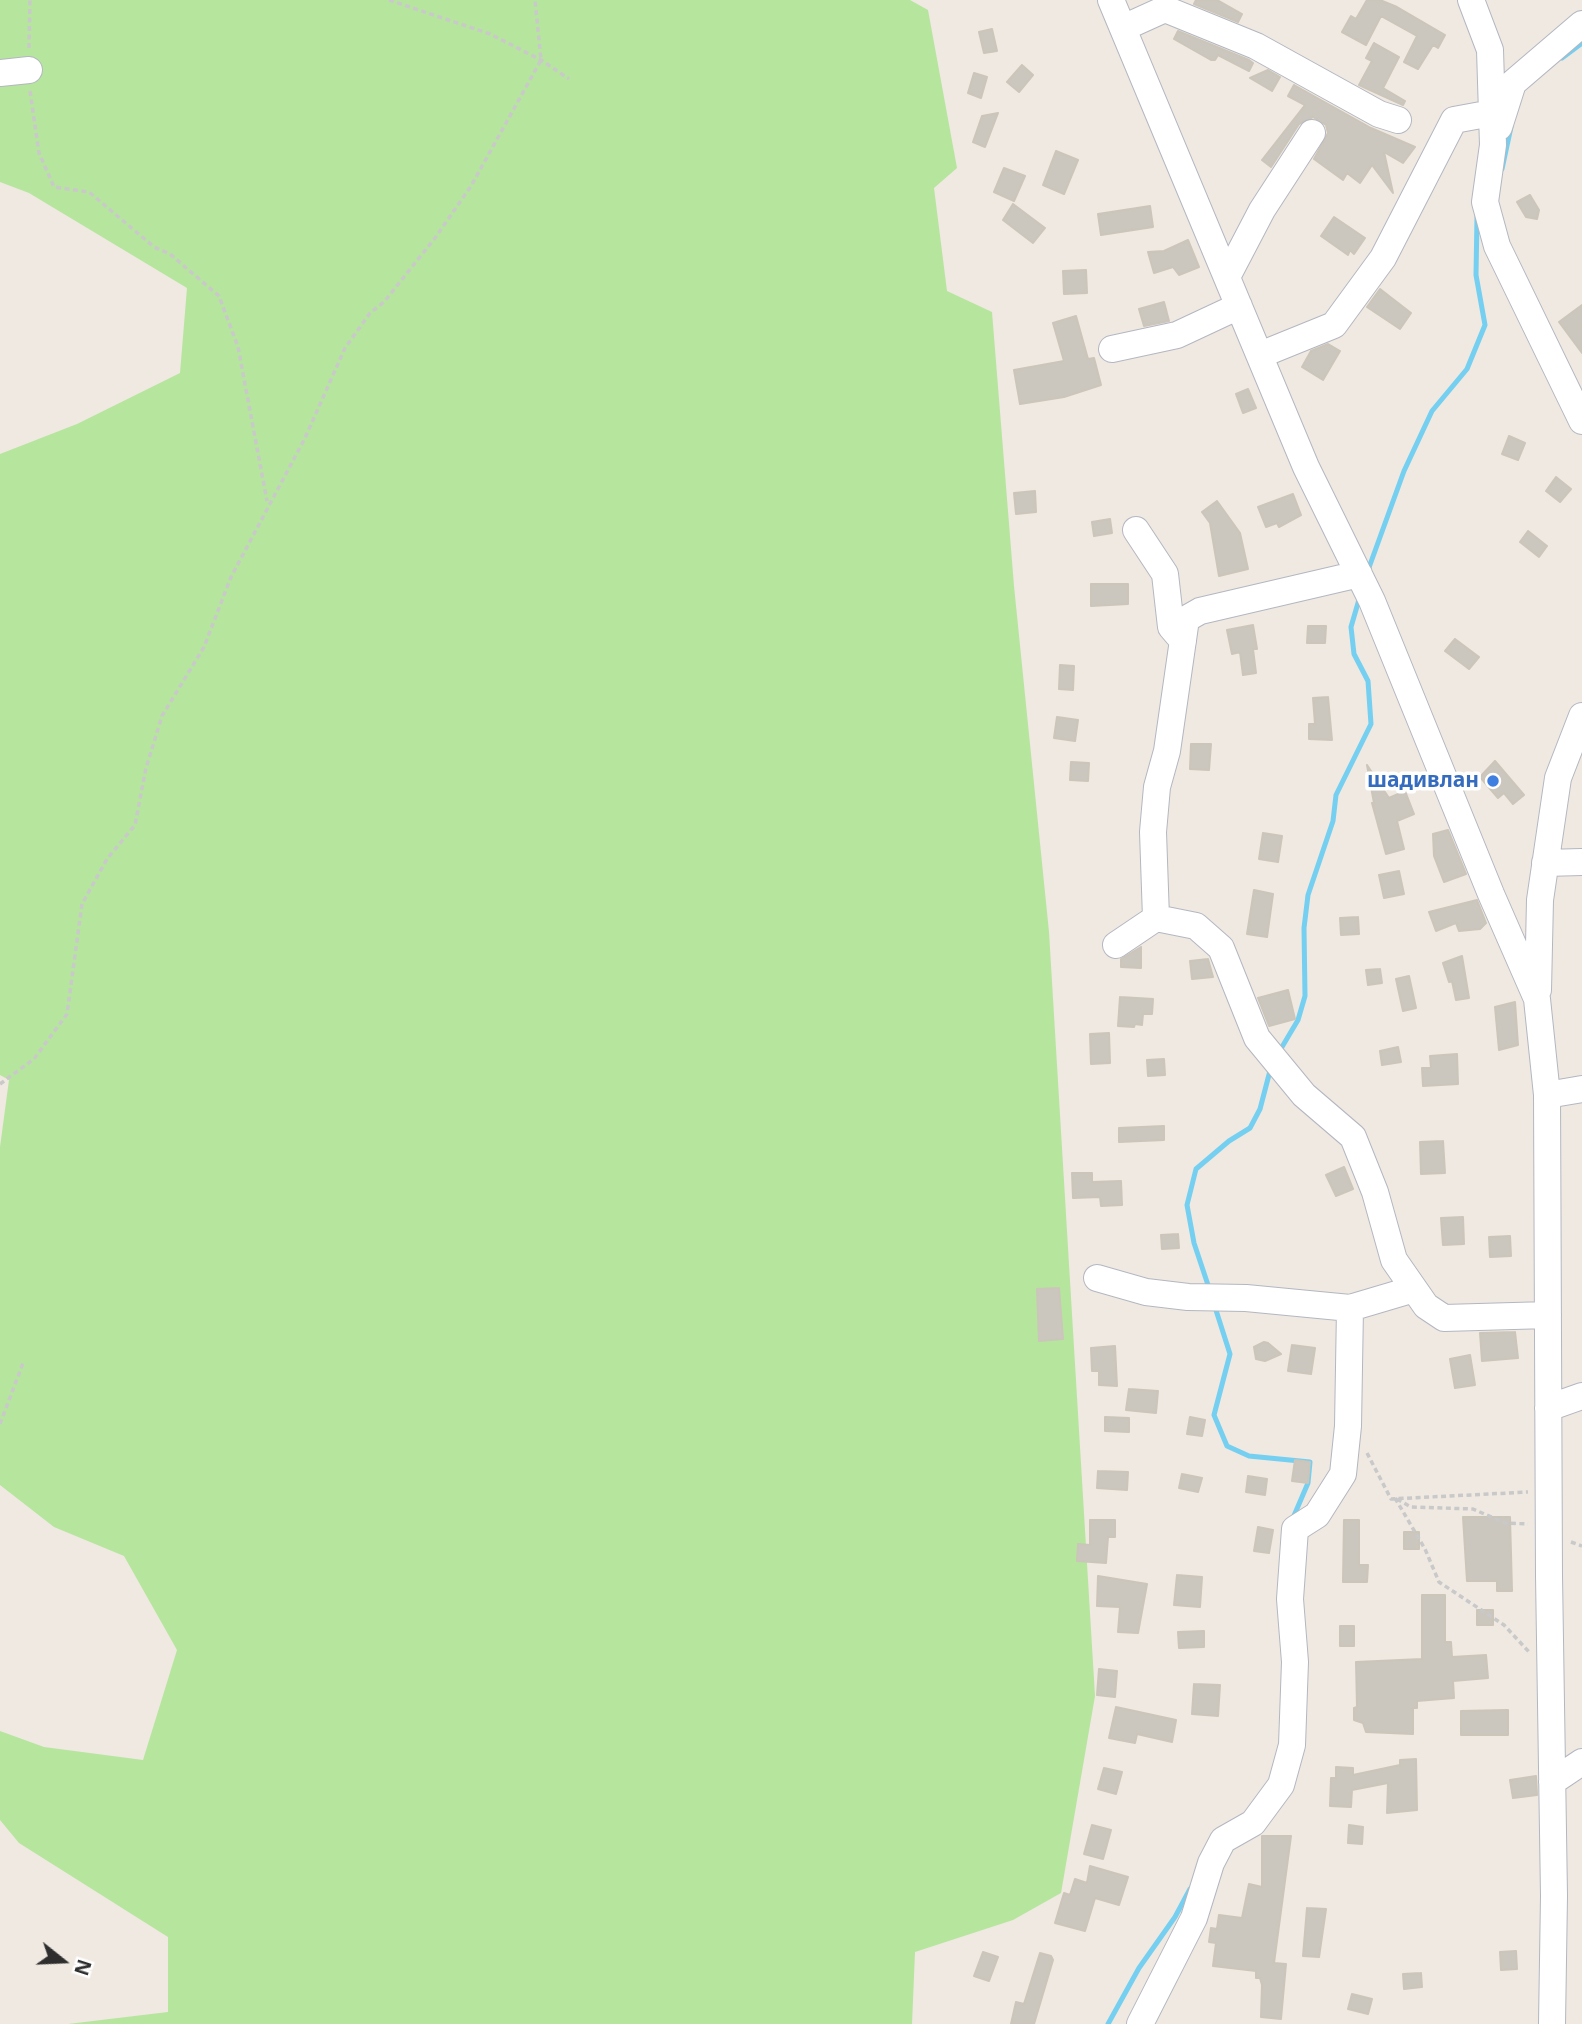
<!DOCTYPE html>
<html>
<head>
<meta charset="utf-8">
<style>
	body { margin:0 }
	#map { position:relative; width:1582px; height:2024px; overflow:hidden; background:#efe9e1; font-family:"Noto Sans",sans-serif }
	canvas { display:block }
	.north { position:absolute; left:28px; top:1926px; width:70px; height:70px; -webkit-text-stroke:5px #fff; paint-order:stroke; rotate:108deg; font-size:19px; font-weight:700; line-height:28px; text-align:center; color:#2e2e2e }
	.north::after { content:''; display:block; margin:auto; width:24px; height:32px; background:#2e2e2e; clip-path:polygon(50% 0,100% 100%,50% 72%,0 100%) }
</style>
</head>
<body>
<div id="map">
<canvas width="1582" height="2024"></canvas>
<div class="north">N</div>
</div>
<script>
const ctx = document.querySelector('canvas').getContext('2d');
ctx.lineJoin = 'round';
function paint(path, color) {
  ctx.fillStyle = color;
  ctx.fill(path, 'evenodd');
}
function toPath(rows) {
  const path = new Path2D();
  for (const r of rows) {
    path.moveTo(r[0], r[1]);
    for (let i = 2; i < r.length; i += 2) path.lineTo(r[i], r[i + 1]);
  }
  return path;
}
function trace(path, color, width, dash) {
  ctx.strokeStyle = color;
  ctx.lineWidth = width;
  ctx.lineCap = dash ? 'butt' : 'round';
  ctx.setLineDash(dash || []);
  ctx.stroke(path);
}
function drawText(font, color, halo, rows, align = 'center') {
  ctx.font = font + ' "Noto Sans",sans-serif';
  ctx.lineWidth = 7;
  ctx.setLineDash([]);
  ctx.textBaseline = 'middle';
  ctx.strokeStyle = halo;
  ctx.fillStyle = color;
  for (const [text, x, y, turn = 0] of rows) {
    ctx.save();
    ctx.translate(x, y);
    ctx.rotate((+turn || 0) * Math.PI / 180);
    ctx.textAlign = isNaN(turn) ? turn : align;
    if (halo) ctx.strokeText(text, 0, 0);
    ctx.fillText(text, 0, 0);
    ctx.restore();
  }
}
const green = toPath([
	[0,0,910,0,928,10,957,168,934,188,947,291,992,312,1014,586,1049,932,1095,1696,1061,1893,1013,1920,915,1952,912,2024,68,2024,168,2012,168,1937,19,1843,0,1820,0,1731,44,1747,143,1760,177,1650,124,1556,54,1527,0,1485,0,1147,9,1080,0,1075,0,454,77,424,180,373,187,288,29,193,0,182]
]);
const stream = toPath([
	[1562,58,1582,43],
	[1502,169,1511,127],
	[1367,573,1404,471,1432,411,1467,369,1485,325,1476,275,1477,217],
	[1279,1052,1298,1020,1305,996,1304,928,1308,895,1333,821,1336,795,1371,724,1368,681,1354,654,1351,627,1360,596],
	[1210,1291,1194,1243,1187,1205,1196,1169,1229,1141,1250,1128,1260,1109,1271,1067],
	[1214,1304,1230,1354,1214,1415,1227,1446,1249,1456,1310,1462,1308,1483,1293,1518],
	[1108,2024,1139,1968,1175,1917,1190,1889]
]);
const building = toPath([
	[1196,0,1217,0,1242,14,1238,22,1194,4,1196,0],
	[1367,0,1380,0,1397,7,1445,35,1438,48,1433,45,1418,69,1404,62,1417,36,1381,16,1366,45,1342,32,1351,16,1356,19,1367,0],
	[992,29,997,51,984,53,979,32,992,29],
	[1178,31,1249,60,1253,63,1249,71,1218,55,1215,60,1211,60,1174,39,1178,31],
	[1374,43,1399,57,1383,88,1405,101,1403,105,1359,85,1372,61,1366,58,1374,43],
	[1022,65,1033,75,1019,92,1007,82,1022,65],
	[1268,70,1280,77,1272,91,1250,78,1268,70],
	[974,73,987,77,981,98,968,93,974,73],
	[1294,85,1371,128,1415,147,1403,163,1384,152,1393,193,1372,165,1360,183,1347,173,1343,180,1314,159,1328,133,1326,125,1313,117,1299,124,1271,167,1262,160,1305,105,1288,96,1294,85],
	[998,113,985,147,973,142,982,116,998,113],
	[1056,151,1078,160,1064,194,1043,185,1056,151],
	[1004,168,1025,176,1014,201,994,192,1004,168],
	[1530,195,1539,210,1537,219,1526,217,1517,202,1530,195],
	[1013,204,1045,228,1033,243,1003,220,1013,204],
	[1150,206,1153,227,1101,235,1098,214,1150,206],
	[1334,217,1365,238,1354,254,1350,250,1348,255,1321,236,1334,217],
	[1188,240,1199,267,1179,275,1173,267,1154,273,1148,252,1164,251,1188,240],
	[1086,270,1087,293,1064,294,1063,271,1086,270],
	[1380,289,1411,313,1400,329,1367,307,1380,289],
	[1164,302,1169,321,1144,326,1139,309,1164,302],
	[1582,305,1582,353,1559,322,1582,305],
	[1076,316,1088,359,1094,358,1101,385,1064,397,1020,404,1014,370,1064,361,1053,323,1076,316],
	[1328,344,1340,351,1323,380,1302,367,1311,351,1328,344],
	[1248,389,1256,408,1243,413,1236,394,1248,389],
	[1509,436,1525,443,1518,460,1502,454,1509,436],
	[1556,477,1571,489,1560,502,1546,491,1556,477],
	[1035,491,1036,512,1016,514,1014,493,1035,491],
	[1293,494,1301,515,1279,527,1277,523,1266,527,1258,507,1293,494],
	[1217,501,1240,533,1248,569,1219,576,1210,523,1202,512,1217,501],
	[1110,519,1112,533,1094,536,1092,522,1110,519],
	[1528,531,1547,546,1539,557,1520,542,1528,531],
	[1091,584,1128,584,1128,604,1091,606,1091,584],
	[1253,625,1257,649,1253,649,1256,673,1243,675,1240,652,1232,654,1227,630,1253,625],
	[1308,626,1326,626,1325,643,1307,643,1308,626],
	[1455,639,1479,657,1469,669,1445,651,1455,639],
	[1060,665,1074,666,1073,690,1059,689,1060,665],
	[1328,697,1332,740,1309,739,1309,724,1315,724,1313,698,1328,697],
	[1057,717,1078,720,1075,741,1054,738,1057,717],
	[1191,744,1211,744,1209,770,1190,769,1191,744],
	[1495,761,1524,795,1513,804,1504,793,1498,798,1480,777,1495,761],
	[1071,762,1089,763,1088,781,1070,780,1071,762],
	[1367,765,1389,798,1405,791,1414,814,1397,821,1404,849,1386,854,1372,803,1374,803,1367,765],
	[1448,830,1466,874,1444,882,1434,856,1433,834,1448,830],
	[1263,833,1282,836,1278,862,1259,859,1263,833],
	[1399,871,1404,894,1384,898,1379,875,1399,871],
	[1254,890,1273,894,1267,937,1247,934,1254,890],
	[1477,900,1486,923,1480,929,1459,931,1456,923,1436,931,1429,912,1477,900],
	[1358,917,1359,934,1341,935,1340,918,1358,917],
	[1141,947,1141,968,1121,967,1121,959,1141,947],
	[1462,956,1469,998,1456,1000,1452,981,1449,982,1443,963,1462,956],
	[1208,959,1213,977,1192,979,1190,961,1208,959],
	[1380,969,1382,983,1368,985,1366,970,1380,969],
	[1409,976,1416,1008,1403,1011,1396,979,1409,976],
	[1288,990,1295,1019,1269,1026,1258,998,1288,990],
	[1120,997,1153,999,1152,1014,1143,1014,1142,1025,1135,1024,1134,1027,1118,1026,1120,997],
	[1515,1002,1518,1045,1499,1050,1495,1007,1515,1002],
	[1109,1033,1110,1063,1091,1064,1090,1034,1109,1033],
	[1398,1047,1401,1062,1382,1065,1380,1051,1398,1047],
	[1457,1054,1458,1084,1423,1086,1422,1068,1431,1068,1430,1056,1457,1054],
	[1164,1059,1165,1075,1148,1076,1147,1060,1164,1059],
	[1164,1126,1164,1140,1119,1142,1119,1128,1164,1126],
	[1443,1141,1445,1173,1421,1174,1420,1142,1443,1141],
	[1344,1167,1353,1189,1336,1196,1326,1175,1344,1167],
	[1072,1173,1092,1173,1092,1182,1121,1181,1122,1205,1101,1206,1100,1197,1073,1198,1072,1173],
	[1463,1217,1464,1244,1443,1245,1441,1218,1463,1217],
	[1178,1234,1179,1248,1162,1249,1161,1235,1178,1234],
	[1510,1236,1511,1256,1490,1257,1489,1237,1510,1236],
	[1059,1288,1063,1339,1039,1341,1037,1289,1059,1288],
	[1515,1332,1518,1358,1482,1361,1480,1333,1515,1332],
	[1264,1342,1268,1343,1281,1354,1265,1361,1256,1359,1254,1347,1264,1342],
	[1292,1345,1315,1348,1311,1374,1288,1371,1292,1345],
	[1115,1346,1117,1386,1099,1385,1099,1371,1092,1371,1091,1348,1115,1346],
	[1470,1355,1475,1385,1455,1388,1450,1359,1470,1355],
	[1129,1389,1158,1391,1156,1413,1126,1410,1129,1389],
	[1105,1417,1129,1418,1129,1432,1105,1431,1105,1417],
	[1190,1417,1205,1420,1202,1436,1187,1434,1190,1417],
	[1295,1460,1310,1462,1308,1483,1292,1481,1295,1460],
	[1098,1471,1128,1472,1127,1490,1097,1488,1098,1471],
	[1182,1474,1202,1478,1198,1492,1179,1488,1182,1474],
	[1248,1476,1267,1479,1265,1495,1246,1492,1248,1476],
	[1463,1517,1510,1517,1512,1591,1497,1591,1497,1581,1467,1581,1463,1517],
	[1090,1520,1115,1520,1115,1537,1108,1537,1106,1563,1077,1561,1078,1544,1090,1545,1090,1520],
	[1344,1520,1359,1520,1359,1565,1368,1565,1367,1582,1343,1582,1344,1520],
	[1258,1527,1273,1530,1269,1553,1254,1551,1258,1527],
	[1404,1532,1419,1532,1419,1549,1404,1549,1404,1532],
	[1177,1575,1202,1577,1200,1607,1174,1605,1177,1575],
	[1098,1576,1147,1584,1138,1633,1118,1632,1120,1607,1097,1606,1098,1576],
	[1422,1595,1445,1595,1445,1642,1451,1642,1452,1657,1486,1655,1488,1678,1453,1681,1454,1698,1417,1701,1417,1708,1413,1708,1413,1734,1366,1732,1363,1723,1354,1720,1354,1708,1357,1707,1356,1662,1422,1659,1422,1595],
	[1477,1610,1493,1610,1493,1625,1477,1625,1477,1610],
	[1340,1626,1354,1626,1354,1646,1340,1646,1340,1626],
	[1204,1631,1204,1647,1179,1648,1178,1632,1204,1631],
	[1099,1669,1117,1671,1115,1697,1097,1695,1099,1669],
	[1194,1684,1220,1685,1218,1716,1192,1714,1194,1684],
	[1116,1707,1176,1720,1172,1742,1137,1734,1135,1743,1109,1738,1116,1707],
	[1508,1710,1508,1735,1461,1735,1461,1711,1508,1710],
	[1416,1759,1417,1810,1387,1813,1388,1783,1352,1790,1351,1807,1330,1806,1331,1778,1336,1778,1336,1767,1353,1768,1353,1775,1400,1765,1400,1760,1416,1759],
	[1104,1768,1122,1772,1116,1794,1098,1789,1104,1768],
	[1536,1776,1537,1795,1513,1798,1510,1780,1536,1776],
	[1092,1825,1111,1830,1103,1859,1084,1854,1092,1825],
	[1349,1825,1363,1827,1362,1844,1348,1843,1349,1825],
	[1262,1836,1291,1836,1274,1963,1286,1964,1281,2019,1261,2017,1262,1985,1260,1978,1256,1978,1256,1971,1213,1966,1216,1943,1209,1942,1211,1928,1217,1929,1219,1915,1242,1918,1249,1884,1262,1887,1262,1836],
	[1090,1866,1128,1877,1119,1905,1095,1898,1085,1931,1055,1923,1064,1893,1070,1895,1075,1879,1087,1883,1090,1866],
	[1307,1908,1326,1909,1319,1957,1303,1956,1307,1908],
	[1516,1951,1517,1969,1501,1970,1500,1952,1516,1951],
	[983,1952,998,1957,989,1981,974,1976,983,1952],
	[1040,1953,1051,1956,1053,1960,1034,2024,1011,2024,1016,2002,1024,2004,1040,1953],
	[1421,1973,1422,1987,1404,1989,1403,1974,1421,1973],
	[1352,1994,1372,1999,1368,2014,1348,2009,1352,1994]
]);
const path = toPath([
	[389,0,490,34,541,60,569,79],
	[29,48,30,0],
	[30,91,39,153,54,187,89,192,154,247,170,254,219,296,238,347,267,501],
	[0,1084,34,1059,67,1014,82,904,107,859,135,825,146,768,162,716,204,647,231,577,305,438,345,348,370,313,384,302,435,238,471,186,541,60,535,0],
	[0,1424,23,1363],
	[1367,1453,1391,1499,1528,1492],
	[1395,1498,1425,1549,1439,1582,1504,1625,1530,1653],
	[1397,1499,1411,1507,1473,1509,1505,1523,1528,1524],
	[1571,1542,1582,1546]
]);
const minor = toPath([
	[1111,0,1306,467,1372,601,1491,894,1537,999,1547,1095,1549,1576,1554,1896,1552,2024],
	[1471,0,1490,50,1493,145,1485,202,1497,246,1582,421],
	[1123,28,1165,9,1256,46,1379,114,1398,120],
	[0,73,29,70],
	[1499,127,1513,83,1582,24],
	[1227,277,1262,210,1312,133],
	[1112,349,1177,335,1239,306],
	[1260,355,1334,325,1383,258,1454,120,1492,113],
	[1136,530,1165,574,1171,627,1183,641],
	[1545,863,1582,862],
	[1156,918,1153,832,1157,787,1167,751,1186,619,1200,611,1359,574],
	[1116,945,1156,918,1196,926,1221,948,1257,1038,1304,1095,1353,1137,1375,1192,1394,1260,1426,1306,1444,1318,1548,1315],
	[1538,990,1540,900,1558,778,1582,716],
	[1547,1095,1582,1089],
	[1097,1278,1146,1292,1188,1297,1246,1298,1350,1308,1414,1289],
	[1548,1408,1582,1396],
	[1552,1782,1582,1762],
	[1140,2024,1194,1918,1211,1863,1223,1840,1253,1823,1281,1785,1292,1745,1295,1662,1290,1599,1295,1529,1317,1515,1343,1474,1348,1426,1350,1308]
]);
const markers = [
	[1493,781,7,"#3f7fe0"]
];
const shopNames = [
	["шадивлан",1479,781]
];
paint(green, '#b6e59e');
trace(stream, '#75cff0', 5);
paint(building, '#cbc7bf');
trace(building, '#cbc5ba', 2);
trace(minor, '#b4b7c1', 28);
trace(path, '#c9c9c9', 3.5, [5, 3.5]);
trace(minor, '#fff', 26);
for (const [x, y, r, color] of markers) {
  const dot = new Path2D();
  dot.arc(x, y, r, 0, 2 * Math.PI);
  ctx.fillStyle = color;
  ctx.fill(dot);
  trace(dot, '#fff', 2.5);
}
drawText('bold 21px', '#366cbe', '#fff', shopNames, 'right');
</script>
</body>
</html>
